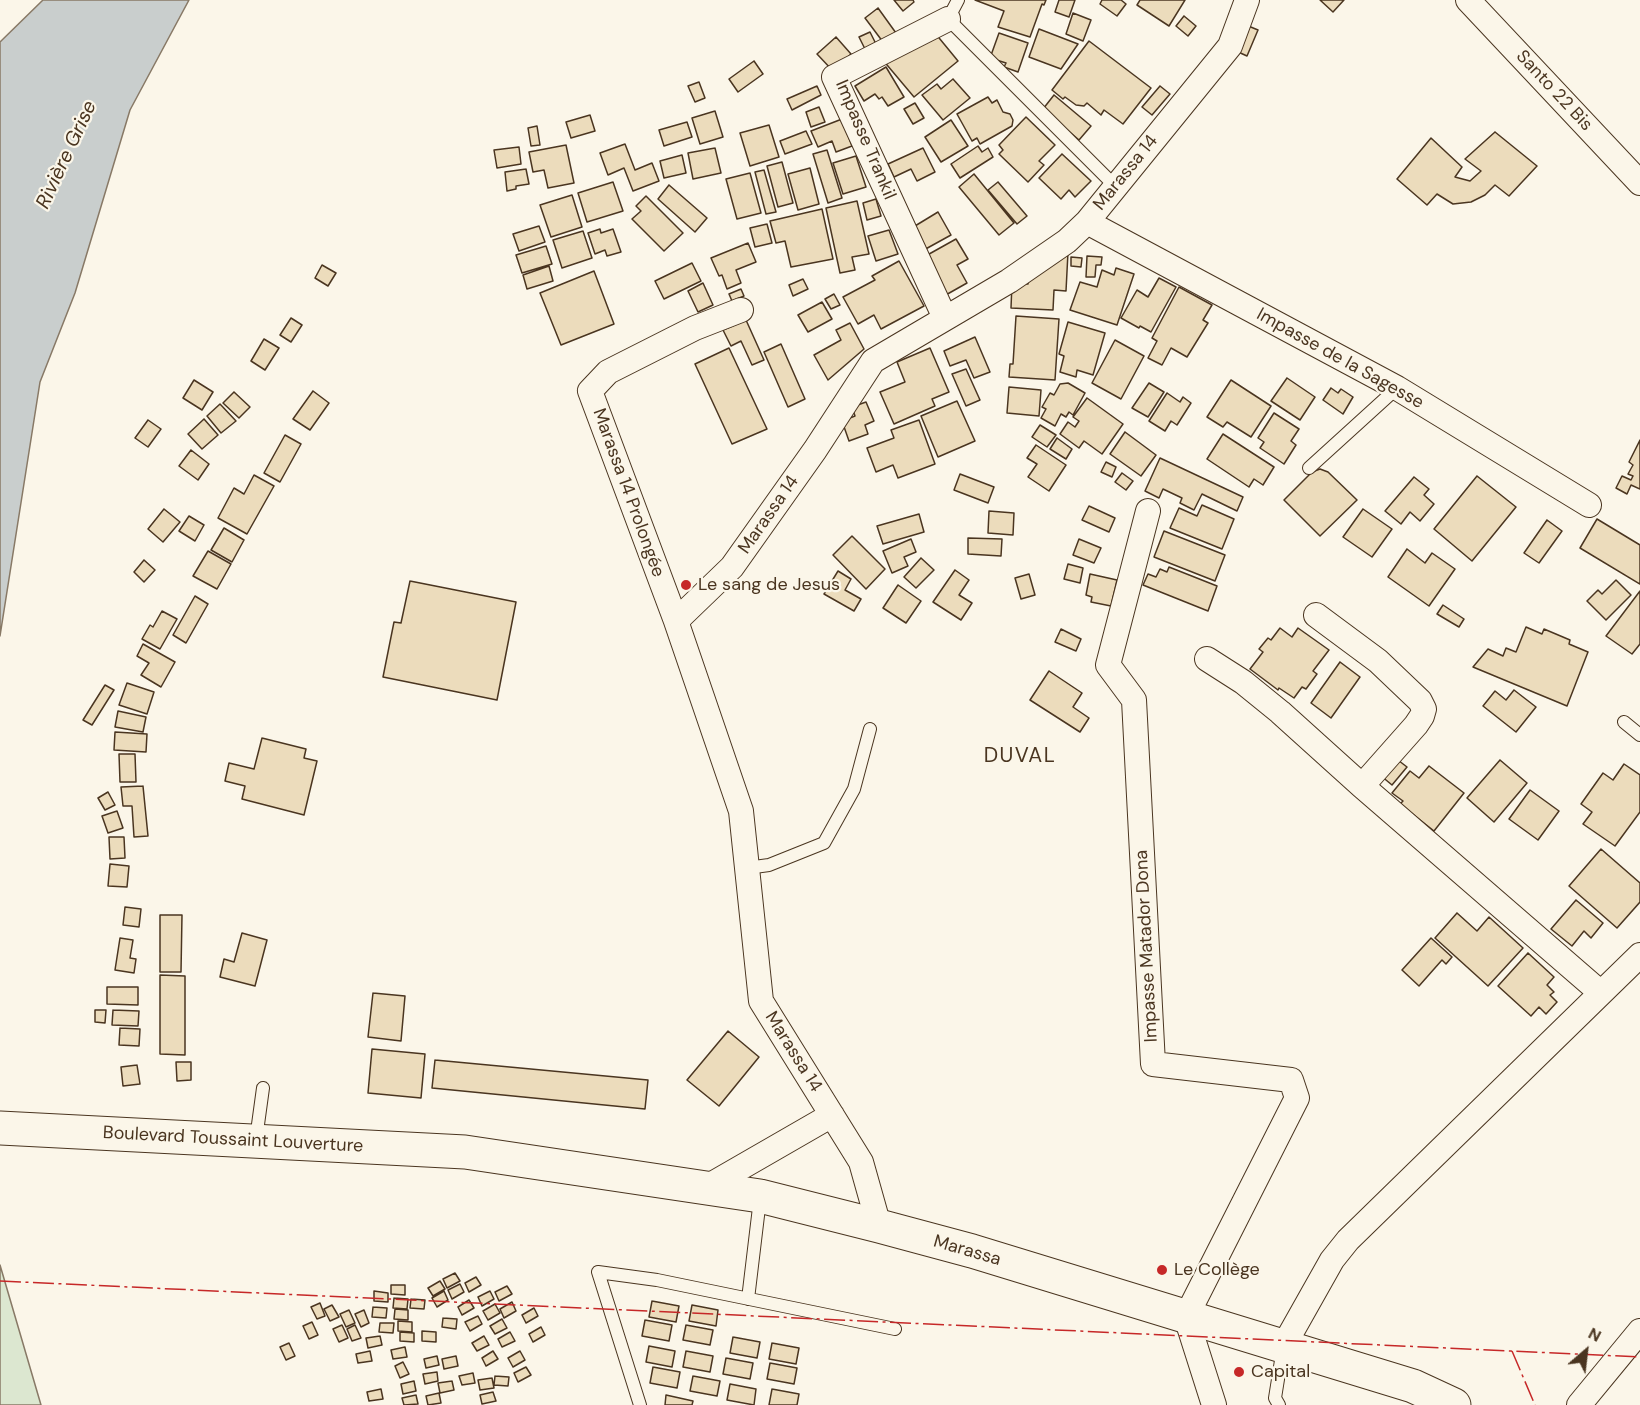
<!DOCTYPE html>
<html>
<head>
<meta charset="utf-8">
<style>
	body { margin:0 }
	#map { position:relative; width:1640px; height:1405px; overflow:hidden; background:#fbf6e9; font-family:"DM Sans",sans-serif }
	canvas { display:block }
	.north { position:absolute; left:1556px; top:1321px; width:60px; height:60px; -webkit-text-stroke:4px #fbf6e9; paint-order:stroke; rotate:28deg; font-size:16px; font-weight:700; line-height:24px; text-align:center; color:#4a3520 }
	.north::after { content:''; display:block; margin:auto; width:21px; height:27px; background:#4a3520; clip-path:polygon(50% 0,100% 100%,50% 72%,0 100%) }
</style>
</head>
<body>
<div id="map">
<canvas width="1640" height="1405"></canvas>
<div class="north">N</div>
</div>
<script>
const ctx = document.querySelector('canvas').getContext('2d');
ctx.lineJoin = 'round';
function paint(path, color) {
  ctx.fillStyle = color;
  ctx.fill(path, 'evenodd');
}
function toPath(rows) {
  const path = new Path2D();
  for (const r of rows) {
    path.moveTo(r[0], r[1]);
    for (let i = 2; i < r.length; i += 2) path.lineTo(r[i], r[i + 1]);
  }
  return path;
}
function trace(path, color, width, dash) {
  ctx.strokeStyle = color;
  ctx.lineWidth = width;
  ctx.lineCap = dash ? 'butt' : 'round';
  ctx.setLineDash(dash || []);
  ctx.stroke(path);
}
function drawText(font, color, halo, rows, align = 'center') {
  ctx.font = font + ' "DM Sans",sans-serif';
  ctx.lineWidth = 4.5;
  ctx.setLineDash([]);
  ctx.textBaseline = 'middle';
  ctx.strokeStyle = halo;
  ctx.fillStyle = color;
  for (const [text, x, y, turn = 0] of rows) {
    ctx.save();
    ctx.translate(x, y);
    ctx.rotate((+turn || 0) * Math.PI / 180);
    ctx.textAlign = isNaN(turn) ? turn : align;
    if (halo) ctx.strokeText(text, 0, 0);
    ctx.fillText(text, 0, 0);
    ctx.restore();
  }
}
const green = toPath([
	[0,1265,41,1405,0,1405,0,1265]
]);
const water = toPath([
	[43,0,189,0,130,110,75,293,40,382,0,636,0,42,43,0]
]);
const building = toPath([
	[894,0,913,0,914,2,903,11,894,0],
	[975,0,1046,0,1044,5,1042,4,1030,37,998,27,1004,11,975,0],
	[1059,0,1075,0,1069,17,1055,12,1059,0],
	[1102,0,1121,0,1126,4,1117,16,1100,4,1102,0],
	[1140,0,1185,0,1169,26,1137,5,1140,0],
	[1320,0,1344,0,1333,12,1320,0],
	[878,8,896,33,883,42,865,18,878,8],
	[1073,13,1091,20,1083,41,1066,34,1073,13],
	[1184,16,1196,26,1188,36,1176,26,1184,16],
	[1246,25,1258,30,1247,56,1236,51,1246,25],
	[1039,29,1078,44,1061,69,1029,57,1039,29],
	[870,32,877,46,866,51,859,37,870,32],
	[935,33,958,61,914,97,882,59,935,33],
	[999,33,1028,43,1018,72,1004,67,1006,63,990,58,999,33],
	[836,37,851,54,833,71,817,54,836,37],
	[1089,41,1151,88,1123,124,1104,110,1101,115,1087,103,1084,106,1076,105,1065,97,1063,99,1052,90,1089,41],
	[754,61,763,74,738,92,729,79,754,61],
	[886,67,904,97,888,106,882,97,879,99,875,94,864,101,855,86,886,67],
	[953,79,970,98,943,120,922,95,937,84,941,89,953,79],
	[699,82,705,98,695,102,688,86,699,82],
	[817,86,821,95,792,110,787,99,817,86],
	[1160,86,1170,94,1152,115,1142,107,1160,86],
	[1054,95,1091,126,1079,140,1043,109,1054,95],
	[988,97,992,103,997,100,1003,112,1010,114,1013,120,1012,126,980,144,977,138,972,141,957,114,988,97],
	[915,103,924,118,913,124,904,109,915,103],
	[819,107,825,122,811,127,806,112,819,107],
	[715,111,723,137,700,144,692,118,715,111],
	[590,115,595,131,571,138,566,122,590,115],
	[1026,117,1055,145,1039,161,1044,165,1028,182,999,154,1003,150,999,145,1026,117],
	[842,119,852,146,836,152,832,141,818,147,811,131,842,119],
	[951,120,968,146,941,162,925,137,951,120],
	[687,122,692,137,664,146,659,130,687,122],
	[769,125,779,157,750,166,740,133,769,125],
	[537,126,540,145,531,146,528,128,537,126],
	[806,131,812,144,785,154,780,141,806,131],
	[1495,132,1537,166,1509,196,1495,185,1485,195,1471,202,1453,204,1437,194,1427,205,1397,179,1431,138,1462,167,1455,177,1470,181,1481,171,1465,159,1495,132],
	[625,144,635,170,652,163,659,181,633,191,624,168,608,175,600,153,625,144],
	[566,145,574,183,548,188,544,170,533,172,529,152,566,145],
	[978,146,982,152,988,148,993,157,960,178,951,164,978,146],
	[519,147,521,164,497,168,494,150,519,147],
	[715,148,721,173,693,179,688,153,715,148],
	[923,148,935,172,917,181,911,169,894,177,888,164,923,148],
	[827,150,842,198,828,203,813,154,827,150],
	[1062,154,1091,181,1075,197,1069,190,1061,199,1039,178,1062,154],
	[682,155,686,173,664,178,660,161,682,155],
	[856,156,866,187,843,194,833,163,856,156],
	[782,162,793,203,778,207,767,166,782,162],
	[810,168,819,204,798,210,788,174,810,168],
	[526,169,529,184,516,186,516,189,507,191,505,172,526,169],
	[764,170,776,212,766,214,755,172,764,170],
	[750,173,761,213,737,219,726,179,750,173],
	[974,174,1014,223,999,235,959,187,974,174],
	[613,182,623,211,587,222,578,193,613,182],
	[998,182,1027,216,1017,224,988,190,998,182],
	[669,185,707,218,695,232,658,199,669,185],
	[572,195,582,227,551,237,540,205,572,195],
	[646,196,683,233,664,251,632,219,641,211,636,206,646,196],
	[876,199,881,216,867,220,863,203,876,199],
	[857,201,869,254,852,257,855,270,840,273,826,208,857,201],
	[822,209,833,259,791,267,785,241,776,243,770,221,822,209],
	[938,212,951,235,922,251,910,229,938,212],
	[767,224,772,243,755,247,750,228,767,224],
	[539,226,545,242,519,251,513,234,539,226],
	[600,229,601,233,613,229,621,252,607,256,605,250,595,254,588,233,600,229],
	[889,230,898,254,876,261,868,236,889,230],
	[583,231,592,258,562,268,553,240,583,231],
	[956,239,968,259,957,265,967,283,944,296,922,258,956,239],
	[748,243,756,262,736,270,741,283,727,289,722,275,719,276,711,258,748,243],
	[546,246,552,264,522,273,516,255,546,246],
	[1068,252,1066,291,1054,290,1053,310,1011,308,1012,283,1028,284,1029,273,1068,252],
	[1087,256,1102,257,1101,265,1096,265,1095,277,1086,277,1087,256],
	[1071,257,1082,258,1081,267,1071,266,1071,257],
	[899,261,924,306,881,329,874,315,858,324,843,297,875,280,872,276,899,261],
	[692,263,701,281,664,299,655,281,692,263],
	[322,265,336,273,328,286,315,278,322,265],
	[549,266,553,281,527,289,523,275,549,266],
	[1116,268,1134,274,1117,325,1070,310,1080,282,1097,287,1102,270,1114,275,1116,268],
	[594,271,614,324,561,345,540,293,594,271],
	[1159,278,1176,287,1151,332,1140,326,1139,328,1121,318,1137,290,1148,297,1159,278],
	[803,279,808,289,793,296,789,285,803,279],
	[703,283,713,305,698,312,688,291,703,283],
	[1179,287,1212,305,1203,320,1208,323,1187,357,1171,348,1162,365,1148,358,1157,341,1152,338,1179,287],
	[741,289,744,296,732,301,729,294,741,289],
	[834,294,840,305,831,309,825,299,834,294],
	[822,302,832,319,808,332,798,315,822,302],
	[1016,316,1059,319,1055,380,1009,377,1010,364,1013,364,1016,316],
	[291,318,302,325,291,342,280,335,291,318],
	[746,320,764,360,752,365,741,341,731,346,723,330,746,320],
	[1068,322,1105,333,1093,375,1077,370,1076,377,1060,372,1064,356,1059,354,1068,322],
	[850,323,864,349,828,380,814,355,841,340,836,330,850,323],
	[975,337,990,372,974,378,966,360,950,366,944,351,975,337],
	[264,339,279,348,265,370,251,361,264,339],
	[1115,340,1144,356,1121,399,1092,383,1115,340],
	[781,344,805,399,788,407,764,352,781,344],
	[729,348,767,429,732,444,695,364,729,348],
	[930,348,949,392,932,399,935,406,894,424,880,392,905,382,897,362,930,348],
	[966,369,980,400,966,406,952,374,966,369],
	[1287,378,1315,397,1300,420,1271,401,1287,378],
	[194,380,213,392,202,410,183,398,194,380],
	[1231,380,1271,406,1251,437,1227,422,1223,427,1207,417,1231,380],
	[1068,383,1085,393,1073,415,1069,412,1066,417,1061,414,1055,426,1041,418,1046,409,1042,407,1050,393,1054,395,1060,384,1068,383],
	[1149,383,1164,392,1148,417,1132,408,1149,383],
	[1009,387,1041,390,1039,416,1007,413,1009,387],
	[1331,388,1338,393,1341,389,1353,397,1343,414,1323,400,1331,388],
	[313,391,329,403,310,430,293,419,313,391],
	[234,392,250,407,239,418,223,403,234,392],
	[1167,393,1180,402,1183,397,1191,403,1177,425,1171,421,1165,431,1149,421,1167,393],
	[1087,398,1123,424,1102,454,1084,441,1079,448,1060,434,1068,422,1075,427,1079,421,1073,417,1087,398],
	[957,401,975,441,938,457,921,416,957,401],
	[866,402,874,421,865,425,868,434,849,441,842,421,855,416,852,407,866,402],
	[220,404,236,421,221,433,207,416,220,404],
	[1274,413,1299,429,1291,441,1296,445,1284,464,1260,448,1264,442,1258,438,1274,413],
	[204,419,218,435,202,449,188,434,204,419],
	[148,420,161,429,148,447,135,438,148,420],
	[919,420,935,464,898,478,893,465,876,472,867,448,894,438,891,430,919,420],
	[1040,425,1056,435,1047,447,1032,437,1040,425],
	[1125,432,1156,455,1141,476,1110,454,1125,432],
	[1223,434,1274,467,1263,485,1254,479,1249,487,1207,459,1223,434],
	[285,435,301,444,280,482,264,473,285,435],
	[1057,438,1072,449,1066,459,1050,449,1057,438],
	[1640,440,1640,489,1631,485,1627,494,1616,488,1622,476,1631,480,1633,476,1628,474,1633,465,1629,462,1640,440],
	[1036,445,1066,465,1049,491,1028,477,1037,464,1027,458,1036,445],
	[191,450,209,464,198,480,179,466,191,450],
	[1160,458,1243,497,1237,511,1202,494,1194,510,1180,503,1182,498,1163,489,1159,498,1145,491,1160,458],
	[1106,462,1116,467,1112,477,1101,472,1106,462],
	[1320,469,1328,472,1357,500,1320,536,1284,500,1312,472,1320,469],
	[1122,473,1133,481,1126,490,1115,482,1122,473],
	[960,474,994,487,988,503,954,490,960,474],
	[254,475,274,486,247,534,218,518,234,488,244,494,254,475],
	[1477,476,1516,507,1472,561,1434,529,1477,476],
	[1414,477,1429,489,1424,495,1434,504,1420,521,1410,512,1401,524,1385,511,1414,477],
	[1202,505,1234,519,1222,549,1170,528,1179,508,1197,516,1202,505],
	[1089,506,1115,518,1109,532,1082,520,1089,506],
	[164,509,180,522,163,542,148,529,164,509],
	[1363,509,1392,529,1372,557,1343,537,1363,509],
	[989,511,1014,513,1013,535,988,533,989,511],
	[919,514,924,532,883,544,877,526,919,514],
	[189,516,204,525,195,541,179,531,189,516],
	[1597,519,1640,545,1640,584,1580,548,1597,519],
	[1547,520,1562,531,1539,563,1524,553,1547,520],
	[224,528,244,540,232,562,211,550,224,528],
	[1164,531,1225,555,1215,581,1154,557,1164,531],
	[852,536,885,569,866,589,833,555,852,536],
	[968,538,1002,539,1001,556,968,554,968,538],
	[911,539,916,552,904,557,908,566,892,573,883,551,911,539],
	[1079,539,1101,548,1094,563,1073,555,1079,539],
	[1407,549,1425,563,1432,553,1455,569,1429,606,1388,577,1407,549],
	[208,551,231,564,217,589,193,576,208,551],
	[921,558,934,570,916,588,904,577,921,558],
	[144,560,155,570,144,582,134,572,144,560],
	[1068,564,1083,568,1080,583,1064,579,1068,564],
	[1169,567,1217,586,1208,611,1143,585,1148,574,1156,577,1160,569,1167,572,1169,567],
	[955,570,969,580,959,595,972,603,961,620,933,602,955,570],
	[838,571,851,579,845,590,861,599,854,611,824,594,838,571],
	[1029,574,1035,595,1021,599,1015,578,1029,574],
	[1090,574,1117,580,1111,606,1091,602,1092,597,1086,595,1090,574],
	[1616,580,1631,595,1606,620,1587,601,1598,590,1602,594,1616,580],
	[410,581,516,602,497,700,383,677,394,622,401,623,410,581],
	[898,585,921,601,906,623,883,608,898,585],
	[1640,591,1640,644,1632,654,1606,636,1640,591],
	[195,596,208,604,186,643,173,635,195,596],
	[1443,605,1464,619,1459,627,1437,614,1443,605],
	[162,611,177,619,160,649,142,639,150,625,153,627,162,611],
	[1526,627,1542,634,1544,629,1570,640,1569,644,1588,652,1567,706,1473,667,1488,649,1503,656,1506,648,1516,652,1526,627],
	[1280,628,1292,637,1298,628,1329,650,1313,671,1317,674,1306,689,1302,687,1294,698,1279,688,1278,690,1250,669,1263,652,1259,649,1268,638,1271,640,1280,628],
	[1061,629,1081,639,1076,651,1055,642,1061,629],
	[143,644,175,662,161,687,141,675,149,663,137,656,143,644],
	[1340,662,1360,677,1331,718,1311,703,1340,662],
	[1049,671,1082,693,1073,707,1089,718,1080,732,1030,700,1049,671],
	[127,683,154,692,147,714,119,705,127,683],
	[105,685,114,690,92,725,83,720,105,685],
	[1514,690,1536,707,1516,732,1483,706,1495,691,1506,700,1514,690],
	[118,711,146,717,143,732,115,727,118,711],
	[115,732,147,734,146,752,114,750,115,732],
	[262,738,306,749,304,758,317,761,304,815,242,799,245,786,225,781,229,763,254,769,262,738],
	[119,754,135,754,136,782,120,782,119,754],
	[1394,757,1407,767,1392,785,1380,775,1394,757],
	[1500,760,1527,783,1494,822,1467,798,1500,760],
	[1624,764,1640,775,1640,812,1615,846,1583,824,1592,812,1581,804,1603,773,1613,780,1624,764],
	[1429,766,1464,793,1434,831,1400,804,1403,801,1392,793,1410,771,1419,778,1429,766],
	[143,786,148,836,134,837,132,806,123,806,121,787,143,786],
	[1530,790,1559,811,1538,840,1509,819,1530,790],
	[108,792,115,805,105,810,98,798,108,792],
	[117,811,123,828,108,833,102,816,117,811],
	[109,837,124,837,125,858,110,859,109,837],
	[1601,849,1640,883,1640,902,1617,928,1569,886,1601,849],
	[110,864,129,866,127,887,108,886,110,864],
	[1576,900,1603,923,1591,938,1584,931,1572,946,1551,929,1576,900],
	[125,907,141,909,139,927,123,925,125,907],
	[1457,913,1477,931,1489,917,1523,948,1488,986,1435,938,1457,913],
	[160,915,182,915,181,972,160,972,160,915],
	[242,933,267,940,255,986,220,977,224,959,234,962,242,933],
	[120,938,133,940,130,958,136,959,134,973,115,970,120,938],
	[1431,938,1452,957,1446,964,1442,960,1419,986,1402,970,1431,938],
	[1528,953,1554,977,1547,985,1554,992,1550,995,1557,1002,1546,1014,1539,1007,1531,1016,1498,986,1528,953],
	[160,975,185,976,185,1055,160,1054,160,975],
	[107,987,138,987,138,1005,107,1004,107,987],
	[373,993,405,996,401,1041,368,1037,373,993],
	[95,1010,106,1010,105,1023,95,1022,95,1010],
	[113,1010,139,1011,138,1026,112,1025,113,1010],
	[120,1028,140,1029,139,1046,119,1045,120,1028],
	[728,1031,759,1057,719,1106,687,1080,728,1031],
	[372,1049,425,1054,421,1098,368,1093,372,1049],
	[435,1060,648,1080,645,1109,432,1088,435,1060],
	[176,1062,191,1062,191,1080,177,1081,176,1062],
	[137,1065,140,1084,123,1086,121,1067,137,1065],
	[455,1273,460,1281,447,1288,443,1279,455,1273],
	[476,1277,481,1285,469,1292,465,1283,476,1277],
	[440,1281,445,1289,433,1296,428,1288,440,1281],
	[460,1284,464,1292,452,1299,448,1290,460,1284],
	[391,1285,405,1285,405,1295,391,1294,391,1285],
	[507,1286,512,1294,499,1301,495,1292,507,1286],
	[374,1291,388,1293,388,1302,374,1301,374,1291],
	[444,1291,448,1300,437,1307,432,1298,444,1291],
	[490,1291,494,1299,482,1306,478,1297,490,1291],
	[394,1298,408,1299,407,1309,393,1308,394,1298],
	[411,1299,425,1300,424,1309,410,1308,411,1299],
	[469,1300,474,1308,462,1315,458,1307,469,1300],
	[652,1301,679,1306,676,1322,649,1317,652,1301],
	[512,1302,516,1311,504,1318,500,1309,512,1302],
	[320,1303,325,1316,317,1319,311,1307,320,1303],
	[495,1304,500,1313,488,1320,483,1311,495,1304],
	[332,1305,339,1317,330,1321,324,1309,332,1305],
	[692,1305,718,1310,716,1326,689,1321,692,1305],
	[373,1307,387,1308,386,1318,372,1317,373,1307],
	[534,1308,538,1316,526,1323,522,1315,534,1308],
	[395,1309,408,1310,408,1320,394,1319,395,1309],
	[349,1310,355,1323,346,1327,340,1314,349,1310],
	[364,1310,369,1323,361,1327,355,1314,364,1310],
	[478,1316,482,1324,470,1331,465,1322,478,1316],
	[443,1318,457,1319,456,1329,442,1327,443,1318],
	[502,1319,507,1328,495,1334,490,1326,502,1319],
	[645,1320,672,1325,669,1341,642,1336,645,1320],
	[398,1321,412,1322,412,1332,398,1331,398,1321],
	[312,1322,318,1335,309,1339,303,1326,312,1322],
	[380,1323,394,1323,393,1333,379,1332,380,1323],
	[342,1325,348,1338,339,1342,333,1329,342,1325],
	[355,1325,361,1338,352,1341,347,1329,355,1325],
	[686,1325,713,1330,710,1345,683,1340,686,1325],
	[541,1327,545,1335,533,1342,529,1334,541,1327],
	[422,1331,436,1332,436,1342,422,1341,422,1331],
	[400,1332,414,1333,414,1342,400,1341,400,1332],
	[510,1332,515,1341,502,1347,498,1339,510,1332],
	[380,1336,382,1345,368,1348,366,1338,380,1336],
	[484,1336,489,1345,477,1351,472,1343,484,1336],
	[733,1337,760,1342,757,1358,730,1353,733,1337],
	[289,1343,295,1356,286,1360,280,1347,289,1343],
	[772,1343,799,1348,796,1364,769,1359,772,1343],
	[649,1346,675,1351,672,1367,646,1362,649,1346],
	[405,1347,407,1357,393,1359,391,1350,405,1347],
	[370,1351,372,1361,358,1363,356,1354,370,1351],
	[493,1351,498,1359,486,1366,482,1358,493,1351],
	[520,1351,525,1360,513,1367,508,1358,520,1351],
	[686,1351,713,1356,710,1372,683,1367,686,1351],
	[437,1356,439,1365,426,1368,424,1359,437,1356],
	[456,1356,458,1366,444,1369,442,1359,456,1356],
	[726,1358,753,1363,750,1379,723,1374,726,1358],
	[403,1362,409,1374,400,1378,395,1366,403,1362],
	[770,1363,797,1368,794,1384,767,1379,770,1363],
	[526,1367,531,1375,518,1382,514,1373,526,1367],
	[653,1367,680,1372,677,1388,650,1383,653,1367],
	[437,1372,438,1381,425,1384,423,1374,437,1372],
	[473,1373,475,1383,462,1385,459,1376,473,1373],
	[495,1376,509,1377,508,1386,494,1385,495,1376],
	[693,1376,720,1381,717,1396,690,1391,693,1376],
	[492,1378,494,1388,480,1390,478,1380,492,1378],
	[414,1381,416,1391,403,1394,401,1384,414,1381],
	[452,1381,454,1390,440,1393,438,1383,452,1381],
	[730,1384,756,1389,754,1405,727,1400,730,1384],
	[381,1389,383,1399,369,1401,367,1392,381,1389],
	[772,1389,799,1394,797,1405,769,1405,772,1389],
	[493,1392,496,1401,482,1404,480,1395,493,1392],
	[439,1393,441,1403,428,1405,426,1396,439,1393],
	[416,1395,418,1404,404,1405,402,1398,416,1395],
	[666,1395,693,1401,692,1405,665,1405,666,1395]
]);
const lane = toPath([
	[958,0,948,19,1115,186],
	[1309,468,1397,388],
	[1624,722,1640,735],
	[747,868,769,865,824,843,854,789,870,729],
	[256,1139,263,1088],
	[748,1299,760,1199],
	[640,1405,598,1272,657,1280,895,1329],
	[1279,1405,1275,1398,1283,1348]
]);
const street = toPath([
	[1468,0,1640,183],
	[1087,222,1397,388,1589,505],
	[945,318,834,77,948,19],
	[1148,511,1108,665,1134,700,1153,1064,1291,1080,1297,1098,1186,1317,1214,1405],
	[1316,615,1378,661,1420,701,1424,709,1422,716,1416,725,1362,786],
	[676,621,590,391,608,372,695,328,741,310],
	[1207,659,1243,682,1280,712,1362,786,1601,993],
	[707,1187,832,1115],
	[879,1226,861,1162,761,1001,741,811,676,621,732,567,815,450,873,361,1009,281,1067,241,1087,222,1230,46,1247,0],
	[1283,1347,1332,1260,1348,1240,1640,955],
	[1579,1405,1640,1331]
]);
const secondary = toPath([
	[0,1128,465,1152,760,1196,879,1226,972,1251,1413,1386,1454,1405]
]);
const power = toPath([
	[0,1281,1640,1357],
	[1512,1351,1535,1405]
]);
const markers = [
	[686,585,6,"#c62828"],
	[1162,1270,6,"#c62828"],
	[1239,1372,6,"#c62828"]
];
const streetNames = [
	["Santo 22 Bis",1554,91,47],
	["Impasse Trankil",865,140,67],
	["Marassa 14",1126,173,-51],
	["Impasse de la Sagesse",1340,359,29],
	["Marassa 14 Prolongée",628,493,70],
	["Marassa 14",769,515,-55],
	["Impasse Matador Dona",1147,946,-93],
	["Marassa 14",793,1052,58],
	["Boulevard Toussaint Louverture",233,1140,3],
	["Marassa",967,1251,16]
];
const poiNames = [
	["Le sang de Jesus",698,585],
	["Le Collège",1174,1270],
	["Capital",1251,1372]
];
const waterNames = [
	["Rivière Grise",67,155,-65]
];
const quarterNames = [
	["DUVAL",1020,756]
];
paint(green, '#dce7d0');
trace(green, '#887966', 1.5);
paint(water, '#c9cecd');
trace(water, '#887966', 1.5);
paint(building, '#ecdcbc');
trace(building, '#4a3520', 1.5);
trace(lane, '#4a3520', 14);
trace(street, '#4a3520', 26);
trace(secondary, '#4a3520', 35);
trace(lane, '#fbf6e9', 12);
trace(street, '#fbf6e9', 24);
trace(secondary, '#fbf6e9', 33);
trace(power, '#c62828', 1.5, [21, 4.5, 3, 4.5]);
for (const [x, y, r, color] of markers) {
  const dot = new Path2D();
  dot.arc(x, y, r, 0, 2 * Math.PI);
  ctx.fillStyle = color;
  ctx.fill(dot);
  trace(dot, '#fbf6e9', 2);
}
drawText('18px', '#4a3520', '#fbf6e9', streetNames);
drawText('18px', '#4a3520', '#fbf6e9', poiNames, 'left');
drawText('italic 20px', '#4a3520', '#fbf6e9', waterNames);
ctx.letterSpacing = '1.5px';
drawText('21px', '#4a3520', '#fbf6e9', quarterNames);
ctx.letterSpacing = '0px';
</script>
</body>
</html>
